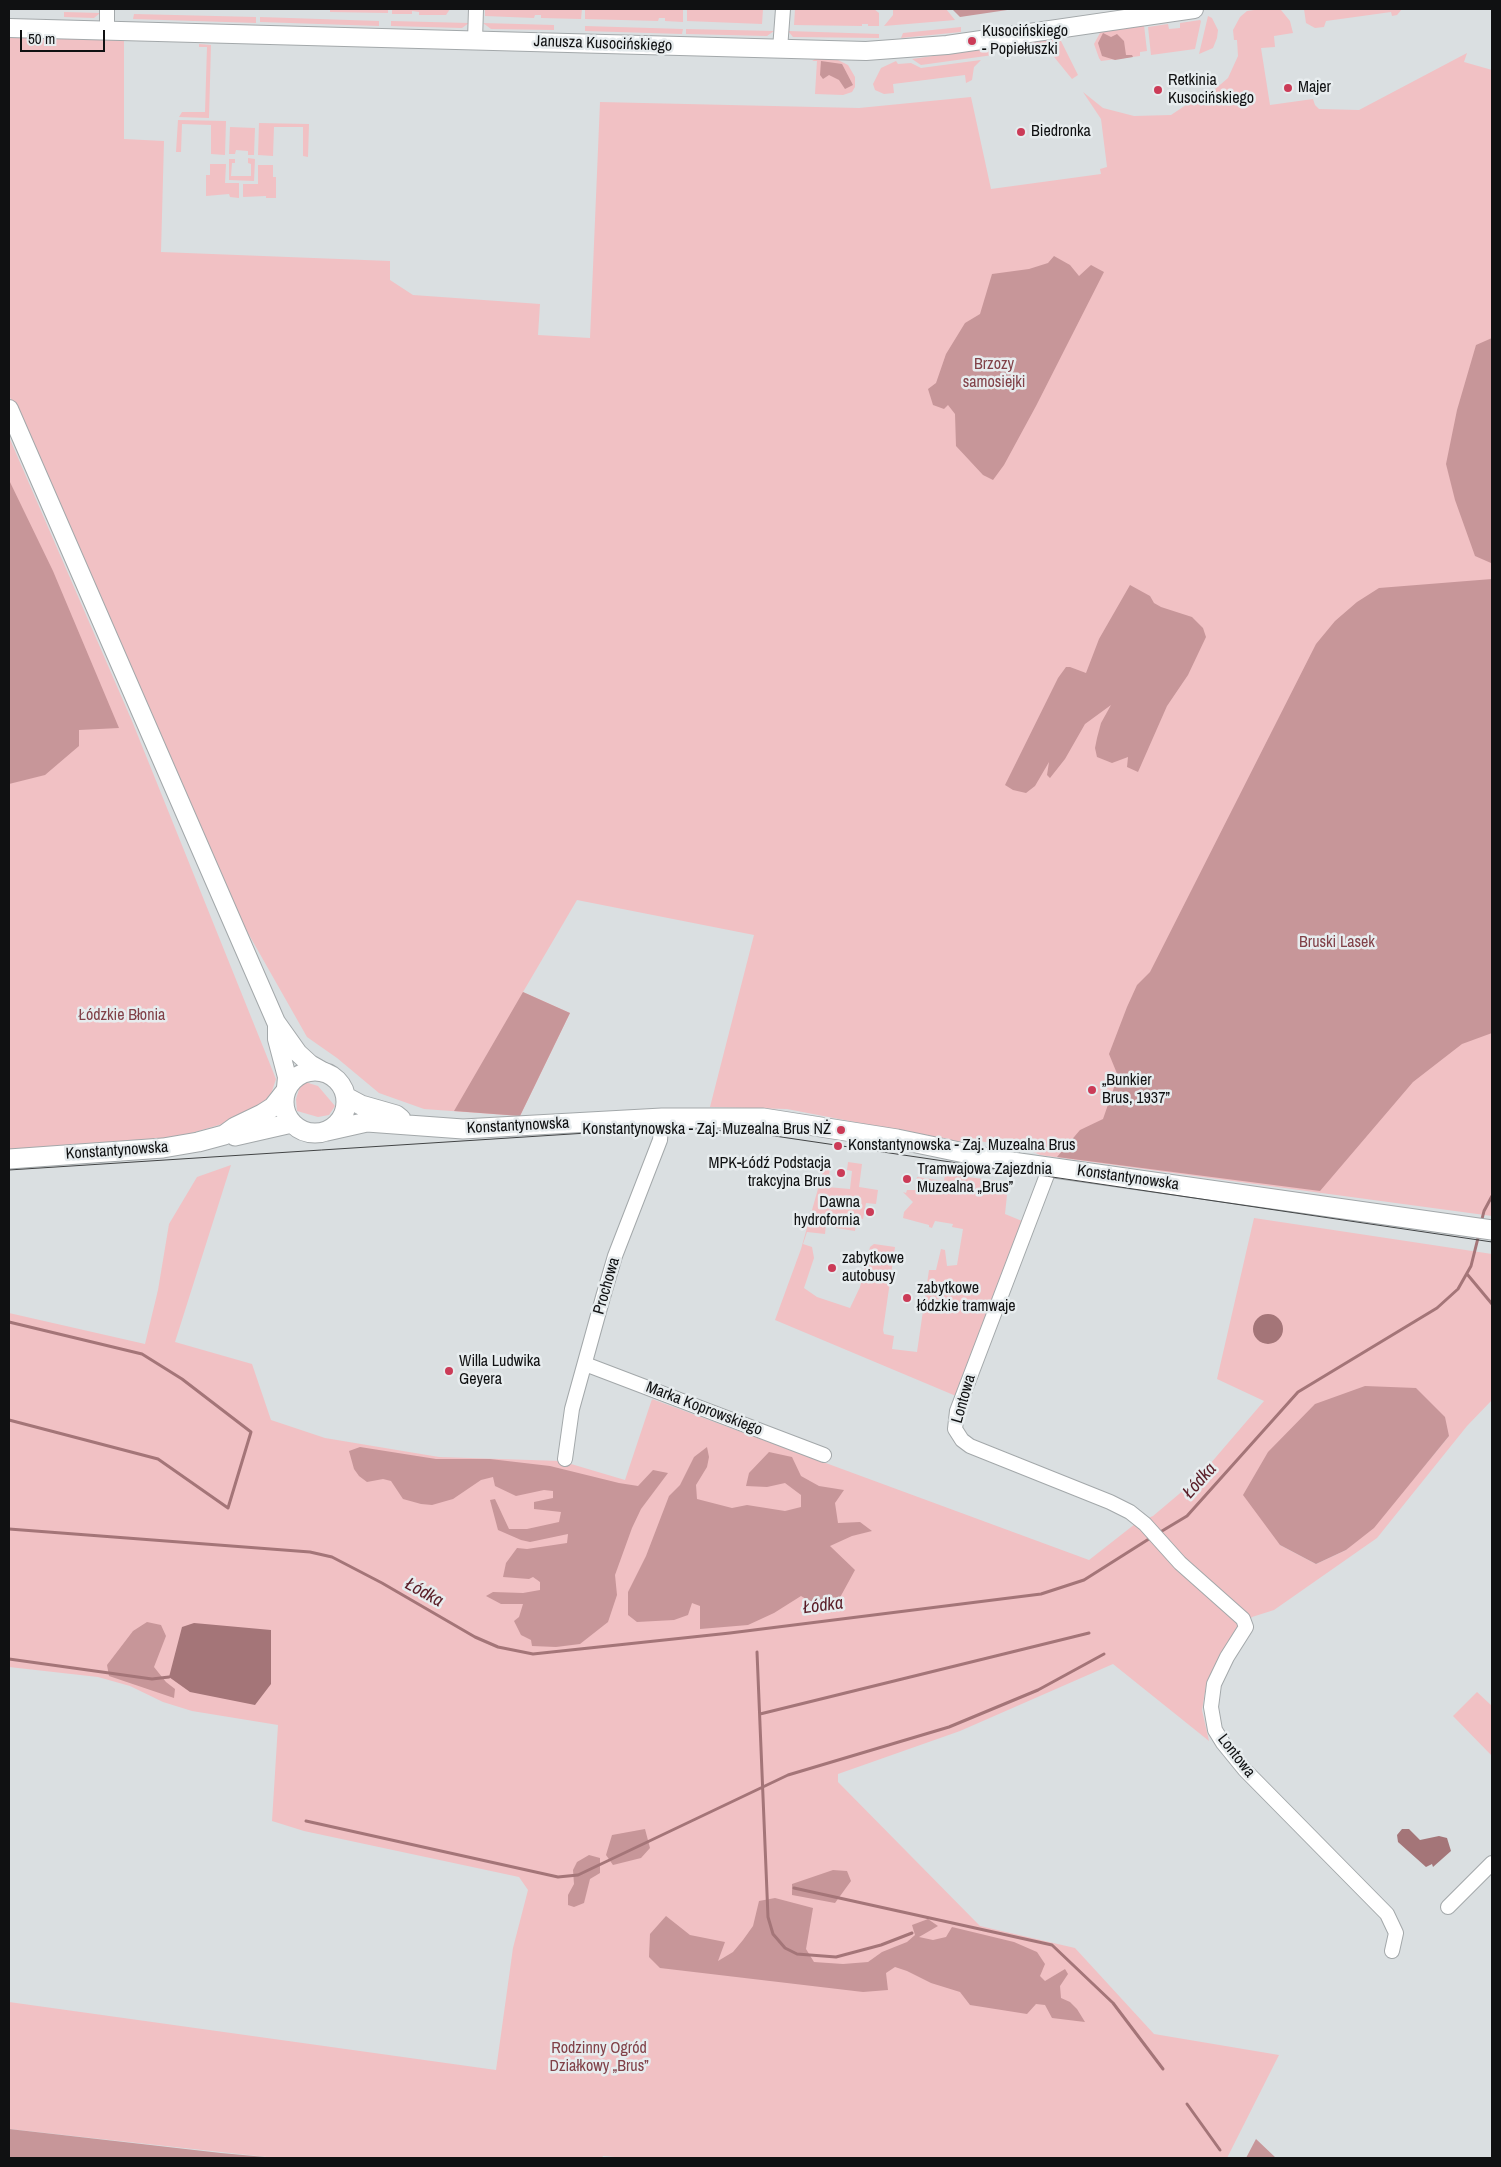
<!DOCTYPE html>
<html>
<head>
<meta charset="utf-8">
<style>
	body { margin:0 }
	#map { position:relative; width:1501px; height:2167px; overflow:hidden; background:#dadfe1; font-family:"Archivo Narrow",sans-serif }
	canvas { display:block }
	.frame { position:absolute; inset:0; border:10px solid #101112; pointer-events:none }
	.scale { position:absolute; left:20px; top:30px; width:85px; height:22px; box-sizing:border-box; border:2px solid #101112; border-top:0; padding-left:6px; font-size:15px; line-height:18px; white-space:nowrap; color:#101112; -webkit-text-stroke:4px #e7ecee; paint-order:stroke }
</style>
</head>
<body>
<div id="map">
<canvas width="1501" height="2167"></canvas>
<div class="frame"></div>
<div class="scale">50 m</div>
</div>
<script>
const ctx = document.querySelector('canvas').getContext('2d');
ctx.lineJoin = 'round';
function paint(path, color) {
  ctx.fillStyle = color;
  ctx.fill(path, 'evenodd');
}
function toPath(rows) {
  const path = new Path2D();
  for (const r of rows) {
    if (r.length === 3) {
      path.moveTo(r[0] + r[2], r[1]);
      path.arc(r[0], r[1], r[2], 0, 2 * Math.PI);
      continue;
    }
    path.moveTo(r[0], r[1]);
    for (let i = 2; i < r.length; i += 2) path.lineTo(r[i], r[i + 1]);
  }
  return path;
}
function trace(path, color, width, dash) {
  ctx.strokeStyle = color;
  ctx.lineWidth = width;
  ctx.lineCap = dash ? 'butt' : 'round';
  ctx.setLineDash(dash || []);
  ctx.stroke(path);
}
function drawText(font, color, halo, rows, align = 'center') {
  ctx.font = font + ' "Archivo Narrow",sans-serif';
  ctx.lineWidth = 5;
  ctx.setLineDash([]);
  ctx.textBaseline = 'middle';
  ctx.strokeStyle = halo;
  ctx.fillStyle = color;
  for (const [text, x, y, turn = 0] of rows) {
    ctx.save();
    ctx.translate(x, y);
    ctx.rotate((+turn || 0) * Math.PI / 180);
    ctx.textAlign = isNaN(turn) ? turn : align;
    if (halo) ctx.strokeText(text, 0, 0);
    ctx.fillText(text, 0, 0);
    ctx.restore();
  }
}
const green = toPath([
	[330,9,388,9,388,13,330,12],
	[392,9,450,9,446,15,419,15,419,12,412,11,412,14,392,14],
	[485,9,582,9,581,19,541,18,541,15,535,15,534,18,485,16],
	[585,9,683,9,683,22,665,21,665,18,659,18,658,21,585,19],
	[687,9,763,9,762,24,687,21],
	[795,9,874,9,879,13,879,26,868,26,868,24,862,24,862,26,794,25],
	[893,9,946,9,955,20,884,26,893,15],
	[1261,9,1281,10,1290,21,1293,33,1274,36,1275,47,1261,48,1270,105,1313,99,1315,105,1319,109,1359,110,1467,53,1464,62,1492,70,1492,1216,1040,1155,1023,1147,978,1141,953,1141,787,1109,710,1107,754,935,577,900,523,992,570,1013,520,1116,424,1109,379,1093,337,1058,307,1037,227,896,9,395,9,36,124,38,124,139,164,141,161,252,390,261,390,280,413,295,540,304,538,335,590,338,600,102,859,108,971,97,991,189,1101,174,1100,169,1107,167,1101,119,1083,92,1103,108,1134,116,1171,115,1186,105,1189,96,1214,90,1228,78,1238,56,1237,40,1234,40,1233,30,1240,17,1247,11],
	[1304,9,1402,9,1397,15,1392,16,1391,12,1326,21,1324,27,1315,28,1306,23],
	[64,12,100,13,94,18,64,17],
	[134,14,256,17,256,23,133,19],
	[1208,16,1212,18,1218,30,1217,38,1213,48,1199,54],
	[260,17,379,21,379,26,260,22],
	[1200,20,1201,21,1195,49,1151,55,1148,27,1168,24,1169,29,1180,28,1180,23],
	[391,21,469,23,462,28,391,26],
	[483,23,554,25,554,30,491,29],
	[1144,25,1147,51,1140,52,1140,56,1101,61,1099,58,1094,44,1101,31],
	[585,26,683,29,682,34,585,31],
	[961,27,961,32,901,38,903,33],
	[686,29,774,31,767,36,686,34],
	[788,31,879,34,879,38,793,37],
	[1055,38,1060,39,1078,75,1072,79,1050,52,1036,51,1035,43,993,49,993,55,921,65,912,59],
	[199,44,211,45,209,118,179,117,182,112,205,112,207,47,199,47],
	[817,58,834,58,848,65,855,77,855,87,852,92,843,95,815,94,817,61,812,61],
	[981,60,974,67,972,80,966,83,965,75,893,84,894,93,884,94,875,90,873,84,881,68,896,61,898,64,911,63,921,68],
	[178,120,226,121,225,155,211,154,211,125,182,124,181,152,176,152],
	[259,123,309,124,308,157,303,156,303,127,274,127,273,156,258,155],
	[230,127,255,128,254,155,248,155,248,151,236,150,235,154,229,154],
	[248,158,255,159,254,181,229,180,229,159,235,159,235,163,232,163,231,176,251,176,251,164,248,163],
	[210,164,226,164,225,183,239,183,239,198,230,197,229,194,206,196,206,175,210,175],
	[258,165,273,165,273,177,276,177,276,198,266,198,266,196,243,197,243,184,258,184],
	[9,437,132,721,276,1079,271,1094,262,1106,249,1116,185,1135,122,1144,9,1151],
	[305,1082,318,1086,335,1106,329,1115,318,1117,297,1111,296,1099,301,1083],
	[827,1157,831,1158,829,1176,823,1175,822,1181,828,1182,827,1187,850,1189,852,1171,847,1170,848,1162,862,1164,859,1187,878,1190,876,1204,866,1203,863,1219,857,1218,855,1231,836,1228,837,1220,816,1217,816,1222,826,1224,825,1234,807,1232,803,1244,812,1247,814,1258,804,1288,817,1297,850,1308,860,1287,870,1247,874,1244,895,1247,883,1330,884,1334,894,1336,892,1349,917,1352,929,1270,936,1270,941,1249,945,1250,947,1266,957,1265,963,1229,952,1227,953,1224,935,1221,932,1228,929,1227,929,1225,903,1218,904,1212,913,1202,903,1192,906,1193,907,1190,915,1190,917,1177,944,1181,945,1174,998,1181,1007,1195,1005,1214,1022,1221,956,1396,775,1320,801,1249],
	[231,1165,175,1342,252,1364,271,1420,325,1438,439,1457,561,1461,625,1480,652,1399,1089,1560,1135,1524,1153,1516,1198,1478,1264,1401,1217,1379,1254,1218,1492,1254,1492,1400,1467,1426,1377,1538,1274,1610,1252,1617,1232,1642,1206,1686,1202,1710,1209,1741,1113,1664,960,1731,838,1774,838,1782,980,1926,1075,1948,1154,2034,1279,2055,1227,2158,626,2158,603,2156,602,2158,276,2158,9,2129,9,2002,496,2070,513,1948,528,1890,519,1877,304,1831,272,1821,278,1725,192,1711,163,1702,130,1686,98,1677,9,1667,9,1313,145,1344,158,1290,169,1224,197,1177],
	[1449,1436,1415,1477,1346,1550,1316,1564,1280,1545],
	[1477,1692,1492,1706,1492,1756,1453,1716]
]);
const forest = toPath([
	[952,9,1014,9,960,17],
	[1103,33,1111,37,1117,34,1124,41,1126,55,1132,55,1133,57,1115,60,1102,56,1098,43],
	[821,61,842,64,853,85,845,89,839,80,829,75,823,79,820,75],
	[1054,256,1070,265,1079,276,1091,265,1104,272,1036,406,1004,465,993,480,983,475,956,446,955,414,948,405,944,409,933,405,928,389,936,383,946,354,965,323,980,314,992,274,1029,269,1048,263],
	[1492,338,1492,563,1491,563,1475,556,1455,500,1446,464,1457,410,1476,345],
	[9,480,53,571,119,728,79,730,79,746,45,775,9,784],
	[1492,579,1492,1033,1462,1044,1413,1082,1320,1191,1057,1157,1080,1130,1103,1119,1118,1076,1109,1054,1127,1007,1137,985,1150,972,1316,644,1335,621,1357,602,1379,588],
	[1130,585,1150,596,1154,603,1161,607,1192,617,1203,628,1206,637,1188,675,1167,706,1138,772,1127,767,1128,757,1112,763,1097,757,1095,748,1097,738,1101,723,1111,705,1085,724,1065,759,1050,778,1047,775,1049,762,1035,786,1026,793,1013,790,1005,785,1058,678,1066,667,1070,667,1086,673,1099,639],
	[523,992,570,1013,520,1116,454,1111],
	[1365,1386,1416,1388,1445,1417,1449,1436,1374,1528,1346,1550,1316,1564,1280,1545,1243,1495,1268,1452,1315,1404],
	[360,1447,436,1459,490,1459,550,1466,619,1483,638,1486,653,1470,668,1473,641,1509,632,1528,615,1575,617,1595,608,1622,580,1644,556,1647,532,1646,531,1640,521,1635,514,1621,519,1617,523,1604,501,1604,486,1596,493,1592,523,1593,540,1590,540,1582,533,1577,529,1579,503,1577,506,1563,517,1548,527,1549,567,1543,568,1534,530,1542,521,1540,498,1530,490,1500,495,1499,509,1529,527,1529,559,1522,561,1512,534,1509,534,1502,553,1498,553,1491,544,1490,516,1496,495,1486,493,1477,481,1480,453,1499,432,1505,421,1504,403,1499,391,1481,383,1479,367,1482,359,1476,354,1469,349,1451],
	[707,1447,709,1457,707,1467,696,1485,697,1499,732,1508,747,1505,785,1511,801,1507,801,1495,785,1483,767,1487,746,1486,749,1473,769,1452,792,1457,801,1476,819,1486,844,1490,835,1503,838,1523,860,1522,872,1531,852,1536,830,1546,855,1570,837,1603,816,1605,801,1596,774,1613,748,1625,700,1629,700,1606,692,1603,688,1615,674,1620,637,1622,628,1615,628,1592,646,1556,669,1496,680,1485,694,1457],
	[147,1622,161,1625,166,1636,154,1667,166,1682,175,1689,174,1698,109,1676,107,1665,133,1631],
	[645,1829,650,1848,641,1858,613,1865,606,1855,612,1835],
	[589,1855,600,1858,600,1873,590,1879,584,1903,574,1907,568,1905,568,1895,574,1884,573,1870,577,1862],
	[833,1870,847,1871,851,1881,835,1903,792,1895,792,1884],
	[775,1898,813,1908,806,1949,814,1962,843,1964,868,1962,882,1952,907,1942,915,1935,912,1925,928,1919,938,1926,919,1937,933,1940,946,1937,952,1927,1014,1942,1037,1952,1045,1964,1040,1976,1045,1981,1065,1969,1068,1974,1060,1986,1061,1998,1070,2002,1077,2009,1085,2022,1052,2018,1045,2005,1036,2004,1027,2014,970,2005,960,1992,931,1983,907,1971,895,1967,886,1973,888,1990,863,1992,660,1968,649,1957,650,1934,666,1916,690,1935,725,1942,718,1961,733,1952,743,1940,753,1926,759,1901],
	[9,2129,221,2153,276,2158,9,2158],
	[1256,2139,1276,2158,1246,2158]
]);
const water = toPath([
	[1268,1329,15],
	[194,1623,271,1630,271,1684,255,1705,190,1692,169,1677,182,1627],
	[1402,1829,1409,1829,1420,1840,1439,1836,1447,1838,1451,1851,1433,1867,1432,1864,1426,1867,1398,1842,1397,1835]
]);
const stream = toPath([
	[1481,1223,1484,1211,1492,1196],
	[1467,1274,1492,1304],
	[9,1322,142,1354,182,1379,251,1432,228,1508,158,1459,9,1420],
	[9,1529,310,1552,332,1557,382,1583,475,1637,498,1647,533,1654,730,1633,1041,1594,1084,1580,1152,1537],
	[1157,1534,1187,1516,1298,1392,1437,1308,1458,1289,1471,1266,1479,1234],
	[757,1652,768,1917,773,1934,785,1948,797,1954,836,1957,881,1945,912,1933],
	[9,1659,152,1679,169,1677],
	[760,1714,1089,1633],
	[306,1821,558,1877,578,1875,788,1775,949,1727,1038,1690,1104,1654],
	[794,1888,1052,1945,1113,2003,1163,2069],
	[1187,2104,1220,2150]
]);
const minor = toPath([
	[107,30,107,9],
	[475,40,476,9],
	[780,49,783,9],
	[1050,1167,957,1411,955,1429,962,1440,970,1446,1110,1502,1130,1512,1145,1524,1180,1563,1243,1619,1246,1627,1227,1657,1214,1684,1211,1707,1215,1730,1223,1743,1245,1770,1387,1914,1396,1933,1392,1951],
	[585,1364,824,1455],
	[565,1459,572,1409,603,1297,615,1256,660,1140,662,1118],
	[1448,1907,1492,1863]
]);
const tertiary = toPath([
	[9,28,866,51,947,45,1194,9],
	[9,409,276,1022,298,1053,310,1064,324,1072],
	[277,1025,277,1039,287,1077,286,1088]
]);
const secondary = toPath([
	[315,1102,31],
	[346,1097,361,1105,396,1115,401,1119],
	[327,1131,367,1122,463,1129,662,1118,763,1118,897,1139,998,1160,1492,1230],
	[235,1136,292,1123],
	[9,1159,163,1148,198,1142,224,1135,235,1127,262,1114,273,1107,284,1093]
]);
const tram = toPath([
	[9,1170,634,1130,701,1129,761,1134,1492,1242]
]);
const markers = [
	[972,41,5,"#cb3b57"],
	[1288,88,5,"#cb3b57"],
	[1158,90,5,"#cb3b57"],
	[1021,132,5,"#cb3b57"],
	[1092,1090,5,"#cb3b57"],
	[841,1130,5,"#cb3b57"],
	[838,1146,5,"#cb3b57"],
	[841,1173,5,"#cb3b57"],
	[907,1179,5,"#cb3b57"],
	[870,1212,5,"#cb3b57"],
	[832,1268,5,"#cb3b57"],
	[907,1298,5,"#cb3b57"],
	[449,1371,5,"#cb3b57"]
];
const poiNames = [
	["Kusocińskiego",982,32],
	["- Popiełuszki",982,50],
	["Retkinia",1168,81],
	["Kusocińskiego",1168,99],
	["Majer",1298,88],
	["Biedronka",1031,132],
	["„Bunkier",1102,1081],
	["Brus, 1937”",1102,1099],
	["Konstantynowska - Zaj. Muzealna Brus NŻ",831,1130,"right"],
	["Konstantynowska - Zaj. Muzealna Brus",848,1146],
	["MPK-Łódź Podstacja",831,1164,"right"],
	["trakcyjna Brus",831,1182,"right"],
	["Tramwajowa Zajezdnia",917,1170],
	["Muzealna „Brus”",917,1188],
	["Dawna",860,1203,"right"],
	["hydrofornia",860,1221,"right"],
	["zabytkowe",842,1259],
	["autobusy",842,1277],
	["zabytkowe",917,1289],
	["łódzkie tramwaje",917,1307],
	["Willa Ludwika",459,1362],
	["Geyera",459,1380]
];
const streetNames = [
	["Janusza Kusocińskiego",603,44,2],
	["Konstantynowska",518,1126,-3],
	["Konstantynowska",117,1151,-4],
	["Konstantynowska",1128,1178,8],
	["Prochowa",607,1286,-74],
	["Lontowa",964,1399,-74],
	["Marka Koprowskiego",704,1409,21],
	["Lontowa",1236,1756,52]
];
const parkNames = [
	["Brzozy",994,365],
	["samosiejki",994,383],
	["Bruski Lasek",1337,943],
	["Łódzkie Błonia",122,1016],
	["Rodzinny Ogród",599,2049],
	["Działkowy „Brus”",599,2067]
];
const waterNames = [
	["Łódka",1200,1481,-48],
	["Łódka",424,1593,29],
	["Łódka",823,1606,-7]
];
paint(green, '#f1c1c4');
paint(forest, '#c79699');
paint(water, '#a47578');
trace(stream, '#a47578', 3);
trace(minor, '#a3a8aa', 16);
trace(tertiary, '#a3a8aa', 20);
trace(secondary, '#a3a8aa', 21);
trace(minor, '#fff', 14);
trace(tertiary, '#fff', 18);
trace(secondary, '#fff', 19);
trace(tram, '#424445', 1);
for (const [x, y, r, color] of markers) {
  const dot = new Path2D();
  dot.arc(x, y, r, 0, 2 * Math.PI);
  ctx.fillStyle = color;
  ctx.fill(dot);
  trace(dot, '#e7ecee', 2);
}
drawText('16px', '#101112', '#e7ecee', poiNames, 'left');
drawText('16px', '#101112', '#e7ecee', streetNames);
drawText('16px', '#814148', '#e7ecee', parkNames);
drawText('italic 18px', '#5a1d27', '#e7ecee', waterNames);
</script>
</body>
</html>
